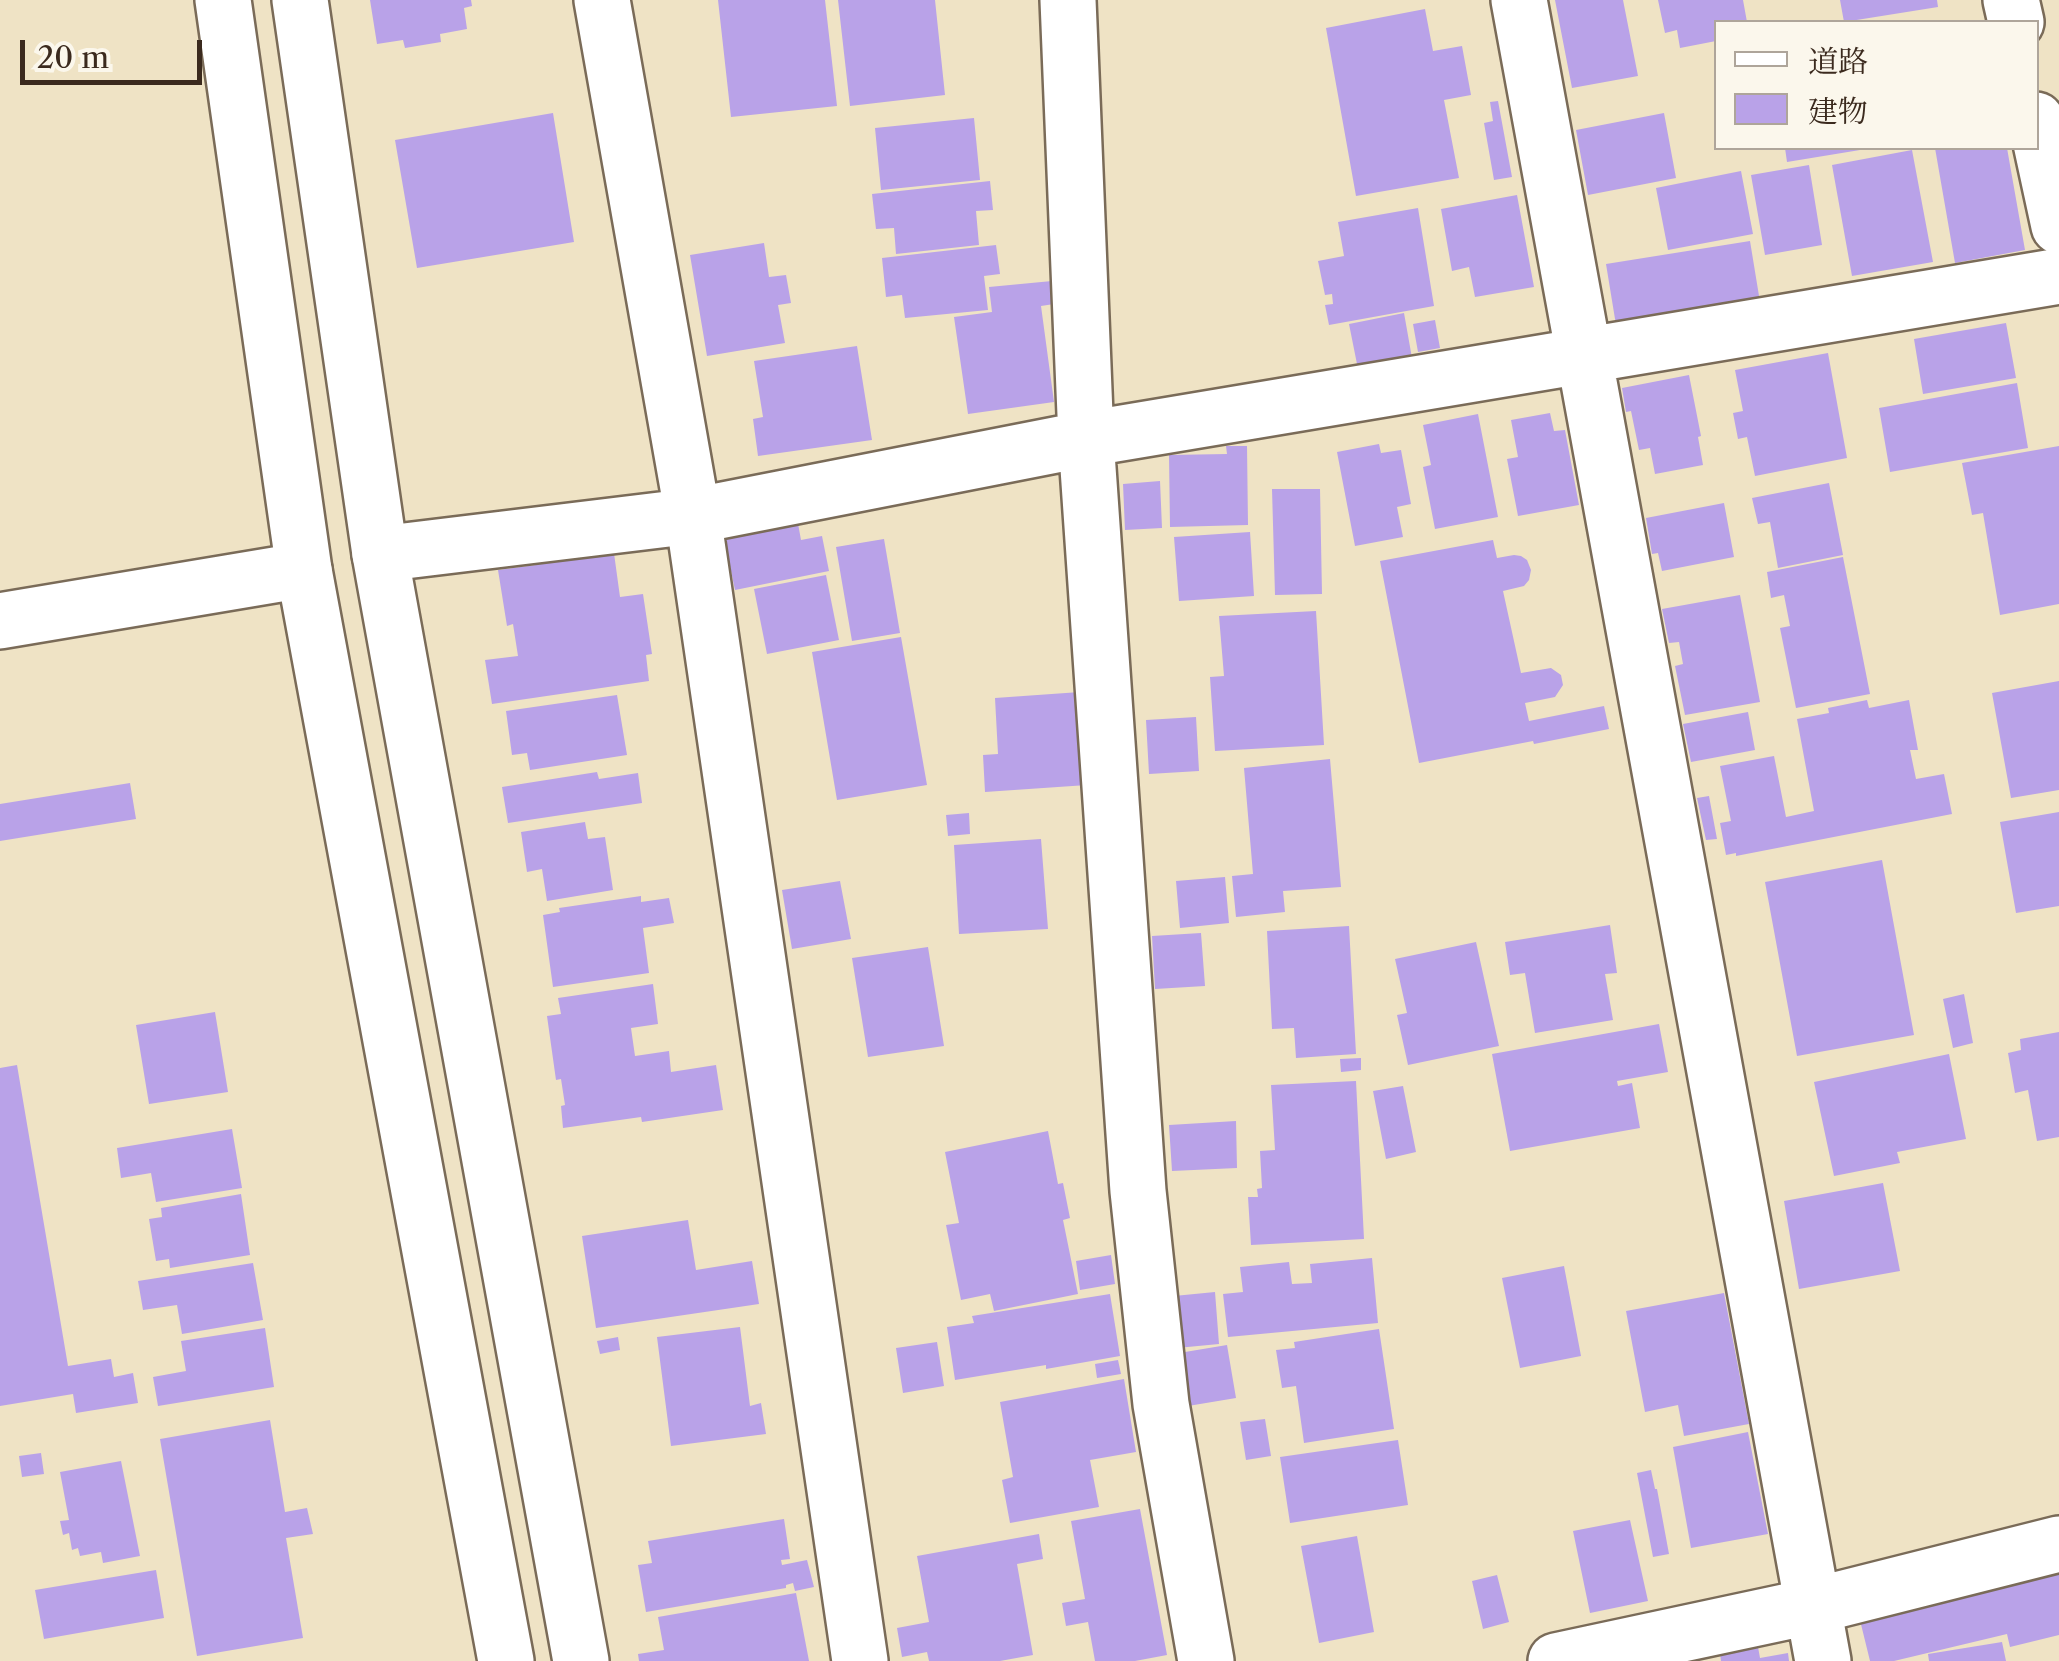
<!DOCTYPE html>
<html>
<head>
<meta charset="utf-8">
<style>
	body { margin:0 }
	#map { position:relative; width:2059px; height:1661px; overflow:hidden; background:#efe3c5; font-family:"Libre Caslon Text","Noto Serif JP",serif }
	canvas { display:block }
	.legend { position:absolute; left:1714px; top:20px; width:325px; height:130px; box-sizing:border-box; background:#fbf7ec; border:2px solid #aea59a; margin:0; padding:12px 18px; list-style:none; font-size:30px; color:#3b2a1e }
	.legend li { display:flex; align-items:center; gap:20px; height:50px }
	.legend b { width:50px; border:2px solid #aea59a }
	.scale { position:absolute; left:20px; top:40px; width:182px; height:45px; box-sizing:border-box; border:5px solid #3b2a1e; border-top:0; padding-left:12px; font-size:30px; line-height:35px; white-space:nowrap; color:#3b2a1e; -webkit-text-stroke:8px #fbf7ec; paint-order:stroke }
</style>
</head>
<body>
<div id="map">
<canvas width="2059" height="1661"></canvas>
<ul class="legend">
<li><b style="height:12px;background:#fff"></b>道路</li>
<li><b style="height:28px;background:#b9a2e8"></b>建物</li>
</ul>
<div class="scale">20 m</div>
</div>
<script>
const ctx = document.querySelector('canvas').getContext('2d');
ctx.lineJoin = 'round';
function paint(path, color) {
  ctx.fillStyle = color;
  ctx.fill(path, 'evenodd');
}
function toPath(rows) {
  const path = new Path2D();
  for (const r of rows) {
    path.moveTo(r[0], r[1]);
    for (let i = 2; i < r.length; i += 2) path.lineTo(r[i], r[i + 1]);
  }
  return path;
}
function trace(path, color, width, dash) {
  ctx.strokeStyle = color;
  ctx.lineWidth = width;
  ctx.lineCap = dash ? 'butt' : 'round';
  ctx.setLineDash(dash || []);
  ctx.stroke(path);
}
const building = toPath([
	[370,0,471,0,472,6,464,8,467,29,440,34,441,42,405,48,403,40,377,44],
	[718,0,825,0,837,106,731,117],
	[838,0,935,0,945,95,850,106],
	[1555,0,1623,0,1638,76,1572,88],
	[1658,0,1743,0,1747,22,1716,22,1716,41,1680,48,1677,30,1665,33],
	[1840,0,1937,0,1938,7,1844,22],
	[1425,9,1433,51,1462,46,1471,95,1444,100,1459,178,1356,196,1326,28],
	[1498,101,1512,177,1494,180,1484,123,1493,121,1490,102],
	[553,113,574,242,417,268,395,140],
	[1664,113,1676,178,1588,195,1576,130],
	[974,118,980,180,881,190,875,128],
	[1785,148,1860,148,1860,150,1787,162],
	[1935,148,2007,148,2025,250,1955,263],
	[1912,150,1933,262,1852,276,1832,165],
	[1809,165,1822,245,1765,255,1751,175],
	[1741,171,1753,234,1668,250,1656,188],
	[990,181,993,210,976,211,979,245,896,254,894,228,876,229,872,194],
	[1517,195,1534,287,1475,297,1469,267,1452,271,1441,209],
	[1418,208,1434,306,1329,325,1325,305,1333,304,1332,294,1325,295,1318,261,1344,256,1338,222],
	[1750,241,1760,302,1616,325,1606,264],
	[764,243,769,277,786,275,791,303,778,305,785,343,707,356,690,255],
	[996,245,1000,274,984,276,988,310,905,318,902,295,886,297,882,258],
	[1052,281,1054,304,1041,306,1054,402,968,414,954,317,992,312,989,287],
	[1404,313,1412,358,1358,369,1349,324],
	[1435,320,1440,348,1418,352,1413,324],
	[2006,323,2016,378,1923,394,1914,339],
	[857,346,872,440,758,456,753,419,763,417,754,361],
	[1828,353,1847,458,1755,476,1747,437,1738,439,1733,413,1743,411,1735,370],
	[1689,375,1701,436,1698,437,1703,465,1655,474,1650,448,1639,450,1631,411,1626,412,1622,388],
	[2017,383,2028,448,1890,472,1879,408],
	[1550,413,1554,431,1565,430,1579,505,1518,516,1507,459,1518,457,1511,420],
	[1478,414,1498,517,1435,529,1423,467,1431,465,1423,425],
	[1379,444,1381,453,1401,450,1411,504,1397,507,1403,537,1355,546,1337,452],
	[1226,446,1247,446,1248,525,1170,527,1169,455,1227,454],
	[2059,446,2059,604,2000,615,1983,513,1972,515,1962,463],
	[1160,481,1162,528,1125,530,1123,484],
	[1829,483,1843,555,1778,568,1770,522,1758,524,1752,498],
	[1272,489,1320,489,1322,594,1275,595],
	[1724,503,1734,557,1662,571,1658,553,1652,554,1646,518],
	[797,518,801,540,822,536,829,571,735,590,723,533],
	[1250,532,1254,596,1179,601,1174,537],
	[884,539,900,633,852,641,836,547],
	[1493,540,1497,558,1514,555,1521,556,1527,560,1531,570,1529,580,1524,586,1503,591,1521,673,1551,668,1561,675,1563,685,1555,697,1525,703,1529,721,1604,706,1609,729,1534,744,1533,741,1419,763,1380,561],
	[613,546,620,597,643,594,652,654,646,655,649,681,492,704,485,660,518,656,513,624,507,626,498,570,536,565,534,558],
	[1843,557,1870,694,1796,708,1780,628,1790,626,1784,595,1771,598,1767,572],
	[826,575,839,640,767,654,754,589],
	[1740,595,1760,702,1685,715,1675,666,1683,664,1679,642,1669,643,1662,609],
	[1316,611,1324,745,1215,751,1210,677,1224,676,1219,616],
	[901,637,927,785,837,800,812,652],
	[2059,681,2059,790,2011,798,1992,693],
	[1080,692,1087,785,985,792,983,755,998,754,995,698],
	[617,695,627,755,530,770,527,753,512,755,506,711],
	[1867,700,1869,708,1909,700,1918,750,1910,750,1916,779,1944,774,1952,814,1736,856,1736,853,1726,855,1720,823,1731,821,1720,766,1774,756,1786,817,1814,811,1797,719,1829,713,1828,708],
	[1748,712,1755,750,1691,762,1683,724],
	[1196,717,1199,771,1149,774,1146,720],
	[1330,759,1341,887,1283,891,1285,912,1236,917,1232,876,1253,874,1244,768],
	[597,772,599,779,638,773,642,803,508,823,502,787],
	[130,783,136,819,0,841,0,804],
	[1709,796,1717,839,1706,840,1697,798],
	[2059,812,2059,906,2016,913,2000,822],
	[969,813,970,834,948,836,946,815],
	[585,822,588,839,605,837,613,890,547,901,542,869,527,872,521,832],
	[1041,839,1048,929,959,934,954,845],
	[1882,860,1914,1035,1797,1056,1765,882],
	[1225,877,1229,923,1180,928,1176,881],
	[840,881,851,939,792,949,782,890],
	[641,896,641,902,669,898,674,923,643,928,649,973,553,987,543,915,560,912,559,908],
	[1610,925,1617,973,1605,974,1613,1020,1535,1033,1525,973,1510,975,1505,942],
	[1349,926,1356,1054,1296,1058,1294,1028,1272,1029,1267,931],
	[1201,933,1205,986,1155,989,1152,936],
	[1476,942,1499,1046,1408,1065,1397,1015,1407,1013,1395,959],
	[928,947,944,1046,868,1057,852,958],
	[653,984,658,1024,631,1028,635,1056,669,1051,671,1072,716,1065,723,1110,642,1122,641,1117,563,1128,561,1106,565,1105,561,1079,556,1080,547,1016,561,1014,558,998],
	[1964,994,1973,1043,1953,1048,1943,999],
	[215,1012,228,1092,149,1104,136,1025],
	[1659,1024,1668,1072,1617,1081,1618,1086,1632,1083,1640,1128,1510,1151,1492,1054],
	[2059,1032,2059,1137,2037,1141,2028,1090,2015,1093,2008,1053,2021,1050,2020,1039],
	[1949,1054,1966,1139,1897,1152,1900,1163,1834,1176,1814,1082],
	[1361,1058,1361,1070,1341,1072,1340,1059],
	[17,1065,68,1366,111,1359,114,1377,133,1373,138,1403,76,1413,73,1394,0,1406,0,1068],
	[1356,1081,1364,1239,1251,1245,1248,1197,1258,1197,1257,1189,1262,1188,1260,1151,1275,1150,1271,1085],
	[1403,1086,1416,1152,1386,1159,1373,1091],
	[1236,1121,1237,1168,1172,1171,1169,1125],
	[232,1129,242,1188,156,1202,151,1173,121,1178,117,1148],
	[1048,1131,1058,1184,1063,1183,1070,1218,1063,1220,1078,1294,994,1311,990,1294,961,1300,946,1225,959,1223,945,1152],
	[1883,1183,1900,1271,1799,1289,1784,1201],
	[241,1194,250,1255,170,1268,169,1259,156,1261,149,1219,162,1217,161,1208],
	[688,1220,696,1270,752,1261,759,1304,596,1328,582,1236],
	[1111,1255,1115,1284,1080,1290,1076,1261],
	[1372,1258,1378,1323,1228,1337,1223,1294,1243,1292,1240,1267,1289,1262,1292,1284,1312,1283,1310,1264],
	[253,1263,263,1320,182,1334,177,1305,143,1310,138,1281],
	[1564,1266,1581,1356,1520,1368,1502,1278],
	[1215,1292,1219,1344,1177,1348,1174,1296],
	[1724,1293,1749,1424,1684,1436,1678,1405,1645,1412,1626,1311],
	[1110,1294,1120,1356,1046,1369,1046,1365,955,1380,947,1327,974,1323,972,1316],
	[740,1327,750,1406,761,1403,766,1434,671,1446,657,1337],
	[265,1328,274,1387,158,1406,153,1377,186,1371,181,1341],
	[1379,1329,1394,1429,1304,1443,1296,1386,1282,1388,1276,1350,1295,1348,1294,1342],
	[618,1337,620,1350,600,1354,597,1341],
	[937,1342,944,1386,903,1393,896,1348],
	[1227,1345,1236,1398,1188,1406,1179,1353],
	[1118,1360,1121,1374,1097,1378,1095,1364],
	[1124,1379,1136,1452,1090,1460,1099,1507,1010,1523,1002,1480,1013,1477,1000,1402],
	[1265,1419,1271,1456,1246,1460,1240,1422],
	[270,1420,285,1512,307,1508,313,1534,286,1538,303,1638,197,1656,160,1439],
	[1748,1432,1768,1534,1691,1548,1673,1447],
	[1398,1440,1408,1505,1290,1523,1280,1457],
	[41,1453,44,1474,22,1477,19,1456],
	[121,1461,140,1556,103,1563,101,1552,80,1556,78,1548,72,1550,69,1533,63,1535,60,1521,69,1520,60,1472],
	[1651,1470,1655,1489,1657,1489,1669,1554,1653,1557,1637,1473],
	[1140,1509,1167,1655,1135,1661,1095,1661,1088,1622,1066,1626,1062,1603,1085,1599,1071,1521],
	[784,1519,790,1559,781,1560,782,1565,807,1560,814,1587,795,1591,793,1583,786,1585,786,1588,646,1612,638,1565,652,1563,648,1541],
	[1630,1520,1648,1601,1590,1613,1573,1531],
	[1039,1534,1043,1559,1017,1564,1033,1655,1000,1661,929,1661,927,1652,902,1657,897,1628,929,1622,917,1556],
	[1357,1536,1374,1632,1319,1643,1301,1546],
	[2059,1564,2059,1635,2010,1647,2007,1634,1894,1661,1870,1661,1858,1612],
	[156,1570,164,1618,44,1639,35,1590],
	[1497,1575,1509,1622,1483,1629,1472,1581],
	[796,1593,809,1661,639,1661,638,1654,664,1650,658,1617],
	[2002,1642,2006,1661,1929,1661,1928,1654],
	[1758,1647,1760,1658,1788,1653,1789,1661,1721,1661,1720,1653]
]);
const minor = toPath([
	[602,0,693,516,860,1661],
	[1068,0,1086,439,1138,1191,1161,1404,1206,1661],
	[1519,0,1823,1661],
	[2011,0,2016,22],
	[2036,120,2059,226],
	[380,554,693,516,1086,439,2059,276],
	[0,621,304,570],
	[1556,1661,1813,1606,2059,1544]
]);
const tertiary = toPath([
	[223,0,304,570,506,1661],
	[300,0,380,554,581,1661]
]);
paint(building, '#b9a2e8');
trace(minor, '#7a6b58', 60);
trace(tertiary, '#7a6b58', 60);
trace(minor, '#fff', 55);
trace(tertiary, '#fff', 55);
</script>
</body>
</html>
